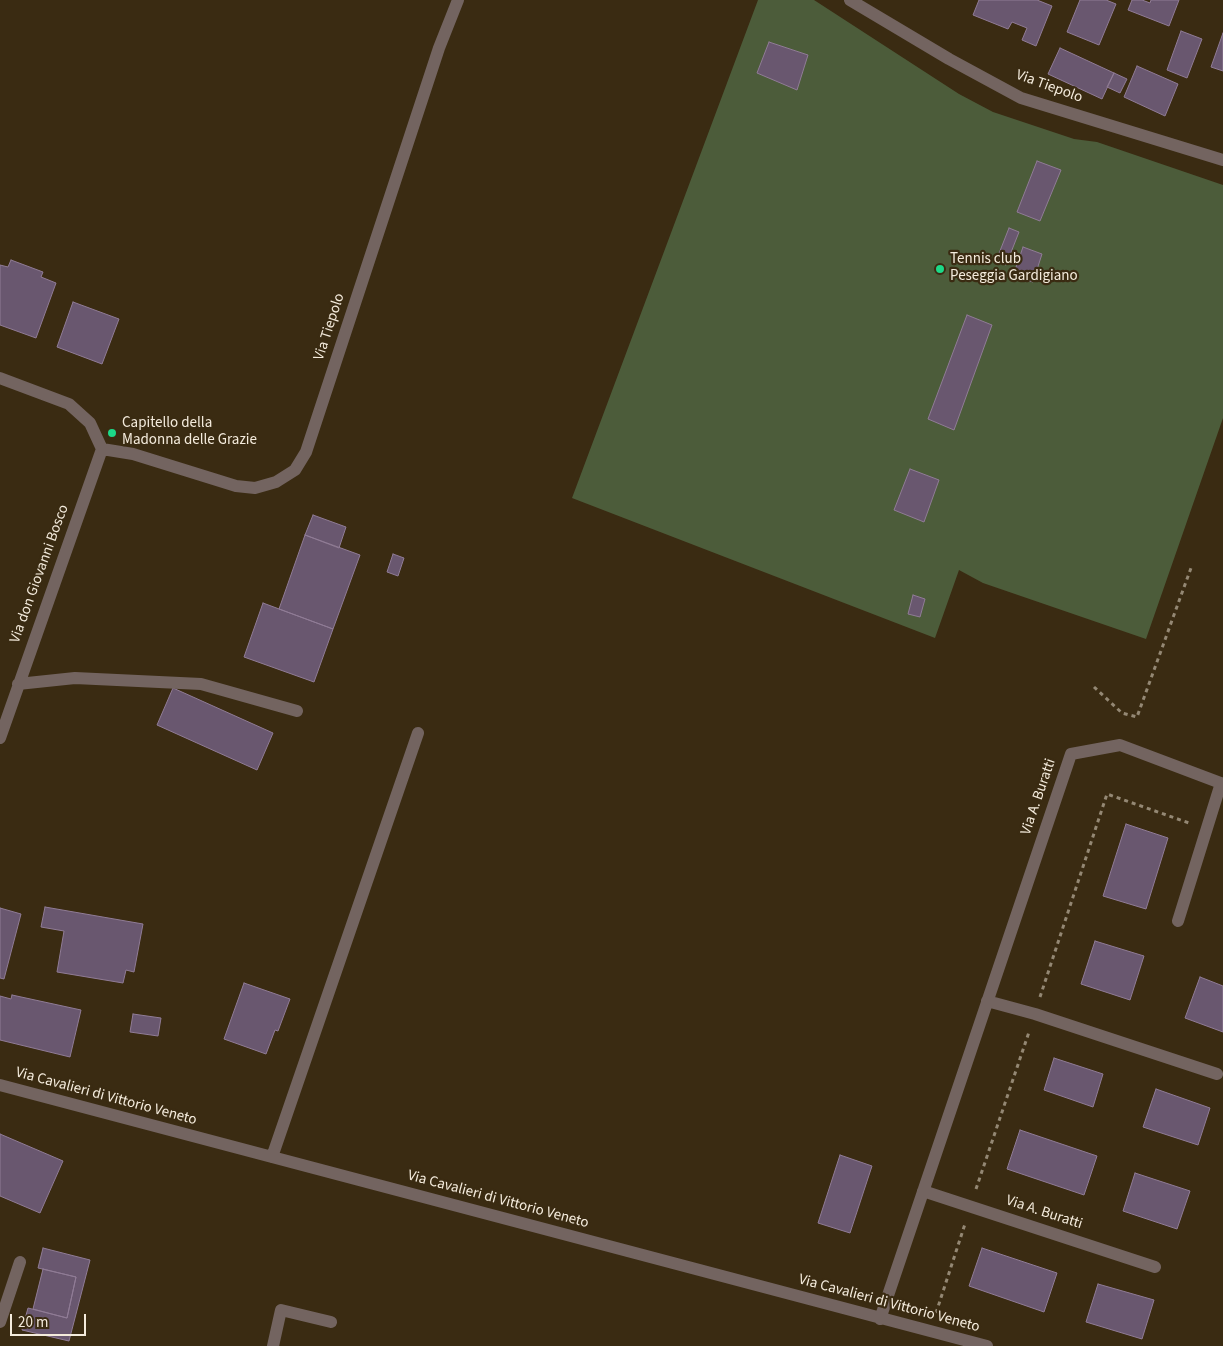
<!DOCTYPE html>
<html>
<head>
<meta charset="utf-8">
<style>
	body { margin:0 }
	#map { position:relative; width:1223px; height:1346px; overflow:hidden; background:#3a2b12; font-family:"Source Sans 3",sans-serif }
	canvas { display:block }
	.scale { position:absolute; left:10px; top:1314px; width:76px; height:22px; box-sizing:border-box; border:2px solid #f4ebdc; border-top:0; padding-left:6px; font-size:15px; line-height:18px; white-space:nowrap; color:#f4ebdc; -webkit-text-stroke:4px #3a2b12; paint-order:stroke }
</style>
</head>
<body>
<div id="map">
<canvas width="1223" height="1346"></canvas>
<div class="scale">20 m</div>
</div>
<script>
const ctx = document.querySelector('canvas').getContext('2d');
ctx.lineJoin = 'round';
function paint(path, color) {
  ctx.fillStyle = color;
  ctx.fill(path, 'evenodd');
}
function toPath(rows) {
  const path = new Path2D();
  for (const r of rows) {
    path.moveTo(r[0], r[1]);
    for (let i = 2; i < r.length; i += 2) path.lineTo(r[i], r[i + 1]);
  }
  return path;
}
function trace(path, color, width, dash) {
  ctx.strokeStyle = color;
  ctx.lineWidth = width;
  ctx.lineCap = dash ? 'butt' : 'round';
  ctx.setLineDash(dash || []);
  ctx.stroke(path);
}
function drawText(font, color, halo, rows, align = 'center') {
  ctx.font = font + ' "Source Sans 3",sans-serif';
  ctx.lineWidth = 4.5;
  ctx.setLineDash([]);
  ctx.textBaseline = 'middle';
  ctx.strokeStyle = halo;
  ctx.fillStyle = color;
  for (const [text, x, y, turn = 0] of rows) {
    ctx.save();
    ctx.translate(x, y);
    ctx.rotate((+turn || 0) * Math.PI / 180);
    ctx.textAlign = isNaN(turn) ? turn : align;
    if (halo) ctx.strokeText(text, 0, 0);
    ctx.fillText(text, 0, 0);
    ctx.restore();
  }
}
const green = toPath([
	[758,0,814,0,959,94,993,112,1074,139,1097,142,1223,185,1223,418,1146,639,983,583,959,570,935,638,572,498]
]);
const building = toPath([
	[979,0,1037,0,1052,6,1036,46,1022,40,1027,28,1012,22,1008,29,973,15,979,0],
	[1080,0,1106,0,1116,4,1099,45,1067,32,1080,0],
	[1132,0,1142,0,1150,3,1151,0,1179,0,1169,26,1128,10,1132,0],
	[1181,31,1202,39,1187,78,1167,70,1181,31],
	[1223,33,1223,71,1211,67,1223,33],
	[769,42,808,55,797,90,757,73,769,42],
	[1060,48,1114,73,1102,99,1048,74,1060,48],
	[1137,66,1178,84,1165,116,1124,97,1137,66],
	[1114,73,1127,79,1120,93,1107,87,1114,73],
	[1037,161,1061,170,1040,221,1017,212,1037,161],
	[1009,228,1019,232,1006,265,996,261,1009,228],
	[1023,247,1042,254,1033,282,1013,276,1023,247],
	[11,260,43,272,41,277,56,283,36,338,0,325,0,265,8,267,11,260],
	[73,302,119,319,102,364,57,347,73,302],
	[967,315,992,325,954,430,928,419,967,315],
	[910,469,939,480,924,522,894,510,910,469],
	[313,515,346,527,339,548,305,535,313,515],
	[305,535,360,555,333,629,279,609,305,535],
	[393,554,404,558,398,576,387,572,393,554],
	[913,595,925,599,920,617,908,614,913,595],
	[263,603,333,629,314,682,244,657,263,603],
	[173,688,273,733,257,770,157,725,173,688],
	[1126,824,1168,838,1146,909,1103,896,1126,824],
	[45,907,143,924,134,972,126,970,123,983,57,972,64,931,41,927,45,907],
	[0,908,21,914,4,979,0,978,0,908],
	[1095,941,1144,956,1130,1000,1081,984,1095,941],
	[1200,977,1223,986,1223,1032,1185,1018,1200,977],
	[244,983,290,999,278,1031,275,1030,266,1054,224,1039,244,983],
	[12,995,81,1010,70,1057,0,1040,0,996,11,999,12,995],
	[133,1014,161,1018,158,1036,130,1032,133,1014],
	[1054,1058,1103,1074,1093,1107,1044,1090,1054,1058],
	[1156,1089,1210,1108,1198,1145,1143,1127,1156,1089],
	[1020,1130,1097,1156,1084,1195,1007,1169,1020,1130],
	[0,1134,63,1161,40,1213,0,1196,0,1134],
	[840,1155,872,1166,850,1233,818,1223,840,1155],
	[1135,1173,1190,1191,1177,1229,1123,1211,1135,1173],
	[43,1248,90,1260,69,1341,22,1330,28,1308,67,1318,76,1277,38,1268,43,1248],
	[982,1248,1057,1273,1044,1312,969,1286,982,1248],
	[43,1269,76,1277,67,1318,33,1309,43,1269],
	[1098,1284,1154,1300,1142,1339,1086,1322,1098,1284]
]);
const path = toPath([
	[1094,687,1122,713,1137,717,1191,568],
	[1040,997,1107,794,1189,823],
	[976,1189,1029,1032],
	[936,1313,965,1224]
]);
const minor = toPath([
	[850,0,949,59,1021,98,1223,160],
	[0,378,69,404,90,423,102,449],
	[102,449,133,454,236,486,255,488,276,482,295,470,306,452,439,48,458,0],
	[18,684,75,678,201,684,297,711],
	[0,738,102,449],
	[1178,921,1221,783],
	[987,1001,1035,1014,1217,1074],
	[0,1085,987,1346],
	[272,1157,418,733],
	[923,1191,1155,1267],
	[880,1319,1071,754,1120,745,1223,784],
	[0,1322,20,1262],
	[273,1346,281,1310,331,1322]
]);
const markers = [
	[940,269,5,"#1cd988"],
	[112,433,5,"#1cd988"]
];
const streetNames = [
	["Via Tiepolo",1049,87,20],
	["Via Tiepolo",330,327,-72],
	["Via don Giovanni Bosco",40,574,-70],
	["Via A. Buratti",1039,797,-71],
	["Via Cavalieri di Vittorio Veneto",106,1097,15],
	["Via Cavalieri di Vittorio Veneto",498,1200,15],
	["Via A. Buratti",1044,1213,18],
	["Via Cavalieri di Vittorio Veneto",889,1304,15]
];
const poiNames = [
	["Tennis club",950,260],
	["Peseggia Gardigiano",950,277],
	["Capitello della",122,424],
	["Madonna delle Grazie",122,441]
];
paint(green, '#4c5c3a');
paint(building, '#69576f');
trace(building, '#907c96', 1);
trace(path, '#948874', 3, [4, 4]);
trace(minor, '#736460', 12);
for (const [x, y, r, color] of markers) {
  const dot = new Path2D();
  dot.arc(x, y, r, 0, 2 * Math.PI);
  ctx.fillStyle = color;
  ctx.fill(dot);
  trace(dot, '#3a2b12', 2);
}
drawText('15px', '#f4ebdc', '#3a2b12', streetNames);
drawText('15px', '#f4ebdc', '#3a2b12', poiNames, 'left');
</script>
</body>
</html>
